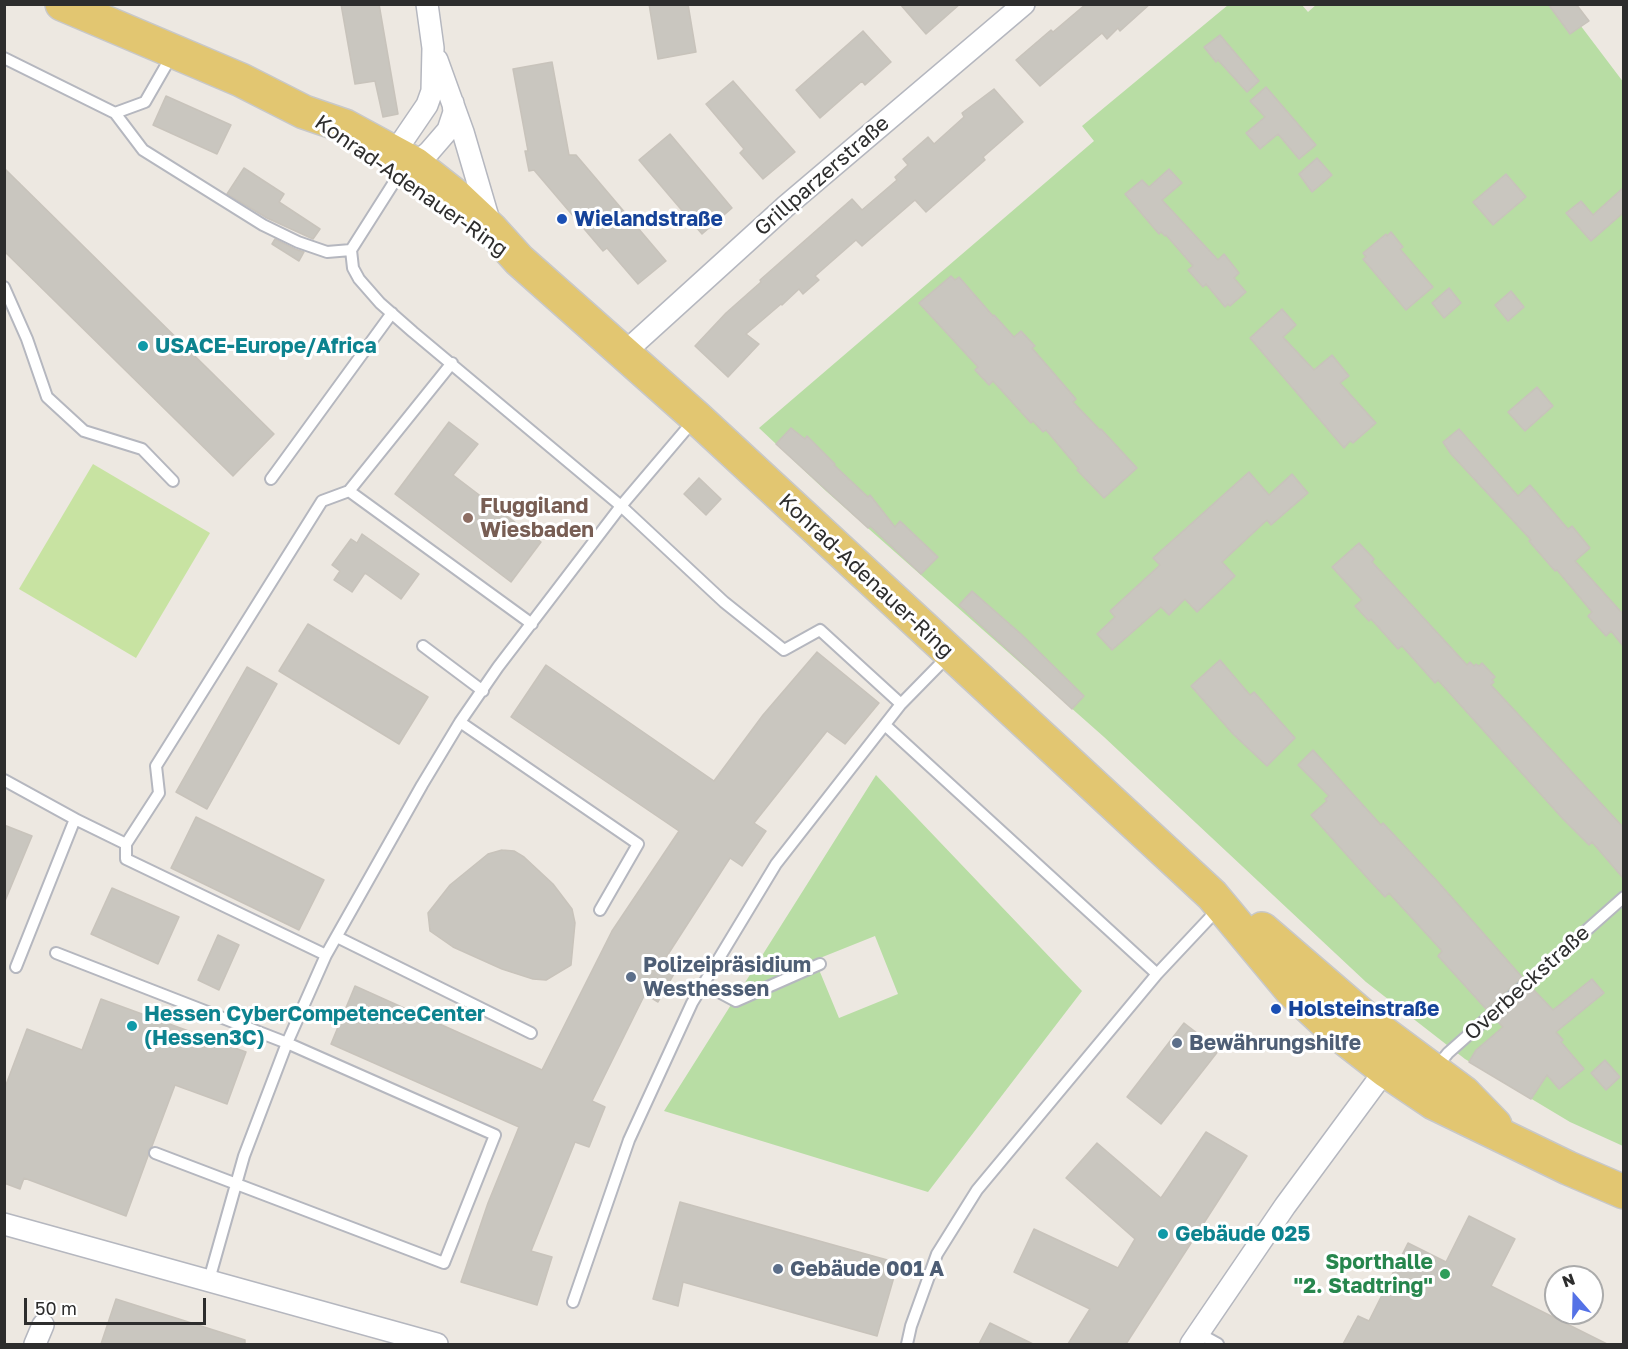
<!DOCTYPE html>
<html>
<head>
<meta charset="utf-8">
<style>
	body { margin:0 }
	#map { position:relative; width:1628px; height:1349px; overflow:hidden; background:#ede8e1; font-family:"Golos Text",sans-serif }
	canvas { display:block }
	.frame { position:absolute; inset:0; border:6px solid #2d2d2d; pointer-events:none }
	.north { position:absolute; left:1544px; top:1265px; width:60px; height:60px; box-sizing:border-box; background:#fff; border:2px solid #ababab; border-radius:50%; rotate:340deg; font-size:16px; font-weight:700; line-height:24px; text-align:center; color:#2d2d2d }
	.north::after { content:''; display:block; margin:auto; width:21px; height:27px; background:#5572e6; clip-path:polygon(50% 0,100% 100%,50% 72%,0 100%) }
	.scale { position:absolute; left:24px; top:1298px; width:182px; height:27px; box-sizing:border-box; border:3px solid #2d2d2d; border-top:0; padding-left:8px; font-size:18px; line-height:21px; white-space:nowrap; color:#2d2d2d; -webkit-text-stroke:4px #fff; paint-order:stroke }
</style>
</head>
<body>
<div id="map">
<canvas width="1628" height="1349"></canvas>
<div class="frame"></div>
<div class="north">N</div>
<div class="scale">50 m</div>
</div>
<script>
const ctx = document.querySelector('canvas').getContext('2d');
ctx.lineJoin = 'round';
function paint(path, color) {
  ctx.fillStyle = color;
  ctx.fill(path, 'evenodd');
}
function toPath(rows) {
  const path = new Path2D();
  for (const r of rows) {
    path.moveTo(r[0], r[1]);
    for (let i = 2; i < r.length; i += 2) path.lineTo(r[i], r[i + 1]);
  }
  return path;
}
function trace(path, color, width, dash) {
  ctx.strokeStyle = color;
  ctx.lineWidth = width;
  ctx.lineCap = dash ? 'butt' : 'round';
  ctx.setLineDash(dash || []);
  ctx.stroke(path);
}
function drawText(font, color, halo, rows, align = 'center') {
  ctx.font = font + ' "Golos Text",sans-serif';
  ctx.lineWidth = 6;
  ctx.setLineDash([]);
  ctx.textBaseline = 'middle';
  ctx.strokeStyle = halo;
  ctx.fillStyle = color;
  for (const [text, x, y, turn = 0] of rows) {
    ctx.save();
    ctx.translate(x, y);
    ctx.rotate((+turn || 0) * Math.PI / 180);
    ctx.textAlign = isNaN(turn) ? turn : align;
    if (halo) ctx.strokeText(text, 0, 0);
    ctx.fillText(text, 0, 0);
    ctx.restore();
  }
}
const green = toPath([
	[1317,4,1565,5,1624,83,1623,1146,1570,1122,1465,1059,1366,982,1104,737,826,491,759,428,1094,141,1082,126,1228,5,1302,5,1308,12],
	[876,775,1082,991,928,1192,664,1111],
	[875,936,898,994,839,1018,815,960]
]);
const pitch = toPath([
	[93,464,210,533,136,658,19,589]
]);
const building = toPath([
	[341,4,379,4,398,114,383,117,375,81,355,84,341,4],
	[649,4,688,4,696,52,658,59,649,4],
	[900,4,960,4,926,34,900,4],
	[1086,4,1150,4,1120,31,1118,28,1107,39,1102,33,1040,86,1016,60,1051,30,1053,32,1086,4],
	[1548,4,1576,4,1589,21,1570,34,1548,4],
	[863,31,891,62,865,85,862,81,820,118,796,90,863,31],
	[1220,35,1259,81,1247,92,1218,60,1216,62,1204,47,1220,35],
	[552,62,569,155,576,155,666,261,638,284,607,248,603,251,534,170,529,171,525,151,528,151,513,69,552,62],
	[733,81,795,152,763,179,740,153,744,149,706,104,733,81],
	[1266,87,1316,145,1299,159,1278,134,1260,149,1246,133,1265,117,1250,101,1266,87],
	[994,89,1023,122,983,157,985,160,926,212,915,200,862,246,856,240,815,276,819,280,803,294,799,289,782,305,781,304,746,334,759,344,728,377,695,346,726,313,761,282,760,280,852,199,862,210,897,180,895,177,908,165,903,159,928,137,934,144,964,117,962,113,994,89],
	[166,96,231,125,217,154,153,125,166,96],
	[670,134,732,208,702,234,639,160,670,134],
	[1317,158,1332,175,1312,192,1299,174,1317,158],
	[4,168,274,434,233,476,4,251,4,168],
	[244,168,284,194,279,202,320,229,313,239,267,218,227,194,244,168],
	[1169,169,1182,183,1162,200,1218,260,1224,254,1239,273,1234,278,1246,292,1230,306,1228,304,1225,307,1206,284,1203,287,1188,270,1193,266,1166,235,1165,236,1161,232,1159,234,1125,194,1142,180,1149,187,1169,169],
	[1506,174,1526,197,1493,225,1473,202,1506,174],
	[1623,188,1623,213,1591,241,1566,213,1581,201,1593,215,1623,188],
	[1391,232,1403,247,1400,249,1433,287,1406,310,1363,259,1366,257,1363,253,1386,234,1387,236,1391,232],
	[275,239,295,249,304,252,299,261,272,244,275,239],
	[951,276,955,280,959,277,993,316,994,315,1014,337,1021,331,1035,346,1032,348,1076,399,1073,402,1100,430,1101,429,1137,468,1104,498,1077,470,1079,469,1046,430,1043,432,1033,421,1031,423,993,381,989,385,975,370,978,367,919,303,951,276],
	[1449,288,1461,303,1444,318,1432,303,1449,288],
	[1511,291,1524,307,1508,321,1495,305,1511,291],
	[1282,309,1296,325,1283,337,1314,370,1332,355,1349,376,1340,383,1376,423,1353,443,1350,441,1344,448,1250,338,1282,309],
	[1537,387,1553,406,1525,431,1508,412,1537,387],
	[449,422,478,444,453,475,541,542,511,582,395,494,449,422],
	[791,428,805,439,807,436,835,464,834,465,868,497,870,495,895,527,900,521,938,557,921,574,870,526,868,528,776,444,791,428],
	[1459,429,1518,496,1530,485,1568,529,1572,526,1590,548,1575,561,1623,614,1623,646,1611,631,1606,636,1588,616,1592,612,1557,570,1555,571,1529,541,1531,540,1451,454,1443,442,1459,429],
	[1249,472,1269,495,1292,474,1308,493,1271,525,1267,520,1222,562,1235,576,1197,612,1185,599,1169,615,1161,607,1112,650,1097,634,1115,617,1110,611,1160,565,1153,558,1249,472],
	[699,478,721,499,706,515,684,494,699,478],
	[362,534,419,574,401,599,365,573,352,592,334,580,340,571,332,565,351,539,357,543,362,534],
	[1359,543,1374,559,1372,562,1467,665,1470,662,1474,666,1476,664,1479,666,1482,663,1495,677,1492,680,1494,682,1491,685,1623,827,1623,878,1592,842,1589,845,1563,819,1438,680,1435,683,1402,646,1398,649,1371,619,1369,621,1355,606,1362,600,1332,567,1359,543],
	[972,591,1021,634,1084,696,1072,709,959,605,972,591],
	[308,624,428,697,399,744,279,671,308,624],
	[817,652,879,703,845,744,827,731,754,823,766,831,742,866,730,858,665,959,678,967,658,1002,645,994,592,1101,605,1107,589,1147,575,1142,531,1251,552,1257,537,1305,461,1282,488,1203,519,1127,331,1044,355,986,542,1070,612,931,679,831,511,717,546,665,714,781,763,715,817,652],
	[1220,660,1250,695,1254,692,1295,738,1267,766,1233,734,1191,686,1220,660],
	[247,667,277,684,207,809,176,792,247,667],
	[1313,750,1381,825,1383,823,1439,883,1522,977,1486,1009,1438,956,1442,951,1389,893,1385,897,1371,882,1311,815,1327,801,1325,799,1329,796,1298,765,1313,750],
	[196,817,324,880,299,930,171,868,196,817],
	[4,825,32,836,5,901,4,901,4,825],
	[502,850,514,851,524,857,553,884,572,909,575,923,571,965,546,980,533,979,502,969,453,947,430,931,428,913,450,885,488,854,502,850],
	[112,888,179,917,158,964,91,934,112,888],
	[218,935,239,945,219,990,198,980,218,935],
	[1592,979,1604,993,1556,1032,1563,1040,1561,1042,1584,1069,1559,1089,1547,1075,1531,1099,1469,1062,1476,1050,1503,1027,1496,1020,1532,988,1553,1010,1592,979],
	[101,999,246,1052,227,1104,175,1085,152,1146,148,1151,148,1156,126,1216,24,1178,20,1189,4,1183,4,1090,27,1029,82,1050,101,999],
	[1184,1023,1219,1050,1161,1124,1127,1097,1184,1023],
	[1605,1060,1620,1077,1606,1090,1591,1073,1605,1060],
	[1206,1132,1247,1156,1126,1344,1068,1344,1090,1309,1014,1272,1034,1229,1118,1268,1135,1239,1066,1178,1097,1143,1161,1198,1206,1132],
	[680,1202,898,1263,877,1336,683,1282,678,1306,653,1299,680,1202],
	[1469,1216,1515,1239,1491,1286,1607,1344,1343,1344,1358,1316,1369,1321,1408,1243,1446,1262,1469,1216],
	[116,1299,245,1340,245,1344,101,1344,116,1299],
	[990,1323,1033,1344,979,1344,990,1323]
]);
const lane = toPath([
	[4,58,115,113,143,150,263,225,298,242,327,252,351,250],
	[115,113,145,102,172,55],
	[398,176,351,250,353,268,359,279,380,303,413,332,621,506,694,420],
	[4,287,27,339,47,397,84,431,142,449,173,481],
	[271,479,392,313],
	[349,491,532,624],
	[423,646,483,691],
	[901,704,949,655],
	[460,722,638,844,600,910],
	[885,725,1157,974],
	[4,780,75,819,16,967],
	[75,819,126,844],
	[337,937,531,1033],
	[56,953,287,1043,495,1135,444,1263,155,1153],
	[326,955,126,859,126,844,159,793,156,766,322,501,349,491,452,363],
	[704,984,736,1001,820,964],
	[1435,1069,1448,1053,1624,897],
	[209,1280,244,1156,287,1043,326,955,422,785,460,722,498,667,621,506,724,602,784,650,820,630,901,704,776,864,692,1003,629,1140,573,1302],
	[1198,1333,1218,1344],
	[907,1344,911,1326,937,1254,977,1190,1157,974,1219,908]
]);
const street = toPath([
	[427,4,433,48,432,91,427,105,395,152,398,176,415,164,429,152,448,130,454,112,453,103],
	[437,60,463,132,490,224],
	[624,353,786,206,1024,4],
	[4,1224,437,1344],
	[35,1344,43,1325],
	[1191,1344,1285,1206,1392,1061]
]);
const primary = toPath([
	[62,4,241,80,304,112,345,126,415,164,457,197,491,229,519,260,697,418,1212,895,1292,991,1335,1031,1385,1070,1434,1103,1568,1168,1624,1192],
	[1262,929,1378,1029,1464,1093,1495,1125]
]);
const markers = [
	[562,219,6,"#1a4fb4"],
	[143,346,6,"#0f9aa8"],
	[468,518,6,"#8d6e63"],
	[631,977,6,"#5c6f8a"],
	[1276,1009,6,"#1a4fb4"],
	[132,1026,6,"#0f9aa8"],
	[1177,1043,6,"#5c6f8a"],
	[1163,1234,6,"#0f9aa8"],
	[778,1269,6,"#5c6f8a"],
	[1445,1274,6,"#2e9e5b"]
];
const streetNames = [
	["Grillparzerstraße",822,176,-41],
	["Konrad-Adenauer-Ring",411,186,35],
	["Konrad-Adenauer-Ring",866,576,43],
	["Overbeckstraße",1527,983,-42]
];
const transitNames = [
	["Wielandstraße",574,219],
	["Holsteinstraße",1288,1009]
];
const cultureNames = [
	["USACE-Europe/Africa",155,346],
	["Hessen CyberCompetenceCenter",144,1014],
	["(Hessen3C)",144,1038],
	["Gebäude 025",1175,1234]
];
const educationNames = [
	["Fluggiland",480,506],
	["Wiesbaden",480,530]
];
const serviceNames = [
	["Polizeipräsidium",643,965],
	["Westhessen",643,989],
	["Bewährungshilfe",1189,1043],
	["Gebäude 001 A",790,1269]
];
const leisureNames = [
	["Sporthalle",1433,1262],
	["\"2. Stadtring\"",1433,1286]
];
paint(green, '#b8dda4');
paint(pitch, '#c8e3a2');
paint(building, '#c9c6bf');
trace(building, '#c8c3bb', 1.5);
trace(lane, '#b5b7bf', 14);
trace(street, '#b5b7bf', 24);
trace(primary, '#c8c8c8', 36);
trace(lane, '#fff', 10);
trace(street, '#fff', 21);
trace(primary, '#e2c671', 33);
for (const [x, y, r, color] of markers) {
  const dot = new Path2D();
  dot.arc(x, y, r, 0, 2 * Math.PI);
  ctx.fillStyle = color;
  ctx.fill(dot);
  trace(dot, '#fff', 2);
}
drawText('21px', '#2d2d2d', '#fff', streetNames);
drawText('bold 21px', '#164399', '#fff', transitNames, 'left');
drawText('bold 21px', '#0d838f', '#fff', cultureNames, 'left');
drawText('bold 21px', '#785e54', '#fff', educationNames, 'left');
drawText('bold 21px', '#4e5e75', '#fff', serviceNames, 'left');
drawText('bold 21px', '#27864d', '#fff', leisureNames, 'right');
</script>
</body>
</html>
